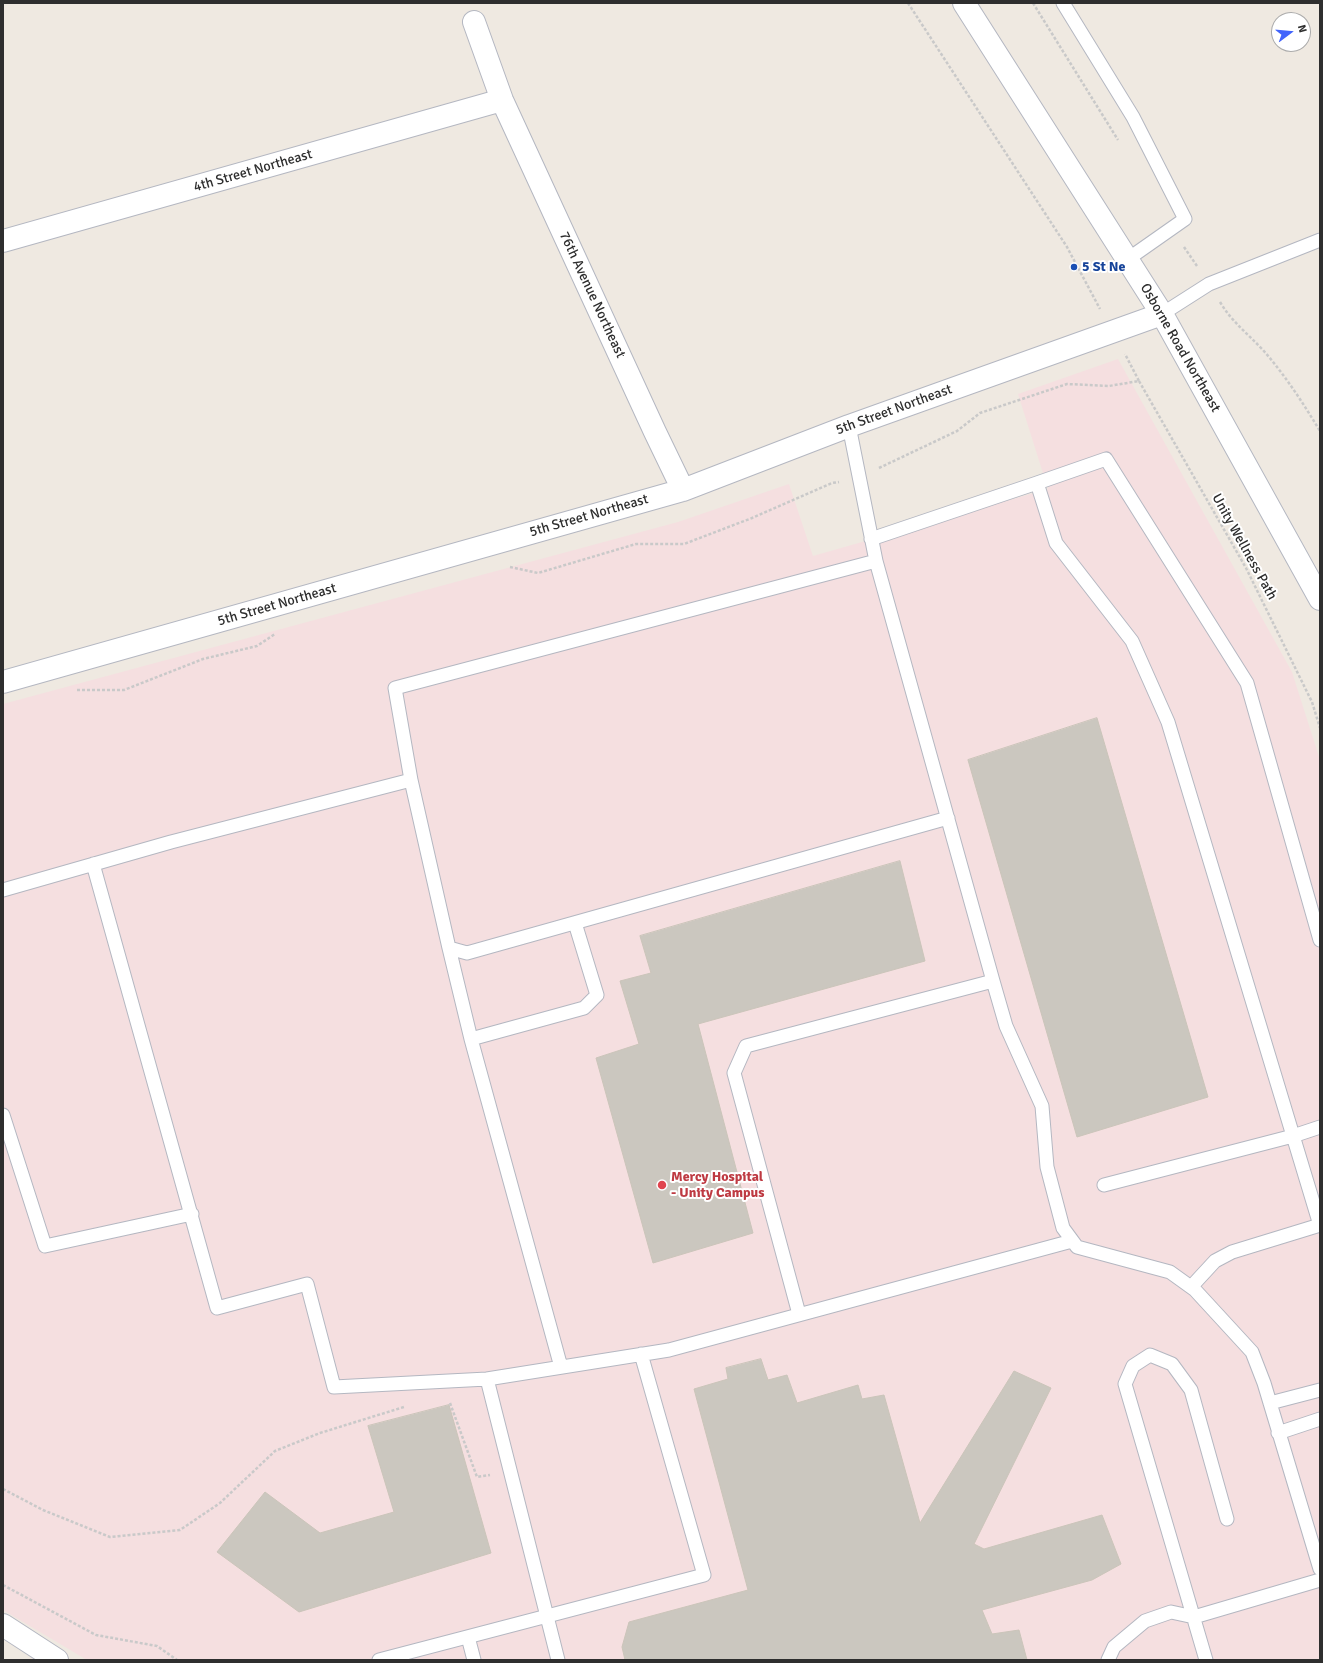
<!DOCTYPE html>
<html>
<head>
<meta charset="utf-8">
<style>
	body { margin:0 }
	#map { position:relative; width:1323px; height:1663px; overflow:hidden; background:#efe9e1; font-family:Signika,sans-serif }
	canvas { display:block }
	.frame { position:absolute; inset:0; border:4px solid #2e2e2e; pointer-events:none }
	.north { position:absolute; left:1271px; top:12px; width:40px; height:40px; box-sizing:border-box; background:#fff; border:1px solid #ababab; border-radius:50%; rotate:74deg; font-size:11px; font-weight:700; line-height:16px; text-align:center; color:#2e2e2e }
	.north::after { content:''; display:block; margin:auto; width:14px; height:18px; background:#4264fb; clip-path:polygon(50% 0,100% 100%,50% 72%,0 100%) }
</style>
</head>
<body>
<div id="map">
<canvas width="1323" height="1663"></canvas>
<div class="frame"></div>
<div class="north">N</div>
</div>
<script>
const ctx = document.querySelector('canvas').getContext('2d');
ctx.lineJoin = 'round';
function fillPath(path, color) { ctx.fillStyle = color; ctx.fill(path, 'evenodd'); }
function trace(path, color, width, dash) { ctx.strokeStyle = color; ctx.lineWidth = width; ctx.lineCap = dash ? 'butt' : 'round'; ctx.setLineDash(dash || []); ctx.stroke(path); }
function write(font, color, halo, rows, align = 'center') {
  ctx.font = font + ' Signika,sans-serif'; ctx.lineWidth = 4; ctx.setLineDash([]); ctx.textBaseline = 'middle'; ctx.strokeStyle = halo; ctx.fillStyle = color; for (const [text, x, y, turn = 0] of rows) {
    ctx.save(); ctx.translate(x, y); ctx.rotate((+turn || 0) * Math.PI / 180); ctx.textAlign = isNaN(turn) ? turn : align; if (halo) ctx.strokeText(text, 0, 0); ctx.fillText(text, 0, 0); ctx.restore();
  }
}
const medical = new Path2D(`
	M1118,359L1292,672L1320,760V1660H87L3,1610V704L678,522L789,484L813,556L1048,489L1018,394Z`);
const building = new Path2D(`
	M1097,718L1208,1097L1077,1137L968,760Z
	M900,861L925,961L698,1024L753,1233L653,1263L596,1058L639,1044L620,981L651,973L640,936Z
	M761,1359L768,1380L787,1375L797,1403L858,1385L862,1399L884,1395L920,1523L1014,1371L1051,1388L974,1544L984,1549L1102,1515L1121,1564L1092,1580L982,1610L992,1634L1019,1630L1027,1660H625L622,1647L629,1622L748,1590L694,1389L728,1379L726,1368Z
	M449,1405L491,1553L299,1612L217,1552L265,1492L320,1533L394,1512L368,1426Z`);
const path = new Path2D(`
	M908,3L1067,247L1100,309
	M1033,3L1118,140
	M1184,247L1197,266
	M1220,302C1232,322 1247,333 1263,350C1285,375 1303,403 1320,431
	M1139,381L1246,568L1312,702L1320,728
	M879,468L957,431L980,413L1067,384L1109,386L1139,381L1125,354
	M510,567L538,573L636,544H684L752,518L832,483L839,482
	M77,690H124L203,659L257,646L275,634
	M450,1403L477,1477L490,1475
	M3,1489L43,1510L110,1537L180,1530L220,1503L275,1451L320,1433L404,1407
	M3,1585L96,1635L157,1646L177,1660`);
const lane = new Path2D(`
	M1063,3L1133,117L1185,219L1128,259
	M1162,314L1209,284L1320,240
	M849,426L876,561L993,981L1006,1026L1042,1106L1047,1167L1063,1228L1077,1247L1170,1272L1195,1290L1252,1352L1264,1383L1320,1569
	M1037,483L1106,459L1247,683L1320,940
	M871,539L1037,483L1056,543L1132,641L1168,722L1320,1225
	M411,780L449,948L467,953L948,818
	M93,864L217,1308L307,1284L334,1387L487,1379
	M3,890L171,842L411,780L395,688L876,561
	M449,948L471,1039
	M3,1115L45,1246L192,1214
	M1104,1185L1293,1136L1320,1127
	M1191,1287L1215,1261L1232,1252L1320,1225
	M799,1314L734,1073L746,1046L993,981
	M561,1367L471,1039L584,1008L597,995L575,923
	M1270,1403L1320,1390
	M1278,1433L1320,1419
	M468,1637L474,1660
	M379,1660L704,1575L641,1354
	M558,1660L487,1379L669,1350L1072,1241
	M1108,1660L1114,1647L1145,1621L1171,1612L1194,1617L1320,1580
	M1206,1660L1125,1384L1133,1366L1150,1355L1172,1364L1191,1390L1227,1519`);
const street = new Path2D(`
	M474,22L502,100L655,432L683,490
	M3,241L502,100
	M3,682L683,490L849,426L1162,314
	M3,1625L57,1660`);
const secondary = new Path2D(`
	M964,3L1162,314L1320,599`);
const markers = [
	[1074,267,4,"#1a4fb4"],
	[662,1185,5,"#e0444e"]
];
const streetNames = [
	["4th Street Northeast",253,171,-16],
	["76th Avenue Northeast",592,295,65],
	["Osborne Road Northeast",1180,348,60],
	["5th Street Northeast",894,410,-20],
	["5th Street Northeast",589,516,-16],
	["Unity Wellness Path",1244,547,61],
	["5th Street Northeast",277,605,-16]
];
const transitNames = [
	["5 St Ne",1082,267]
];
const healthNames = [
	["Mercy Hospital",671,1177],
	["- Unity Campus",671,1193]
];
fillPath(medical, '#f5dfe0');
fillPath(building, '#cbc7bf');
trace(building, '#cbc5ba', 1);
trace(lane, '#b4b7c1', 15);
trace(street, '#b4b7c1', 24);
trace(secondary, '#b4b7c1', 24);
trace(path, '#c9c9c9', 2.5, [3, 2]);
trace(lane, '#fff', 13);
trace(street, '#fff', 22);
trace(secondary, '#fff', 22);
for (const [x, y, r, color] of markers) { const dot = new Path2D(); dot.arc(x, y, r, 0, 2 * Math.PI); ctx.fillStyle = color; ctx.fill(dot); trace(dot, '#fff', 1.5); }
write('14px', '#2e2e2e', '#fff', streetNames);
write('bold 14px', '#164399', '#fff', transitNames, 'left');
write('bold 14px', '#be3a42', '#fff', healthNames, 'left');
</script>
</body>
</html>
